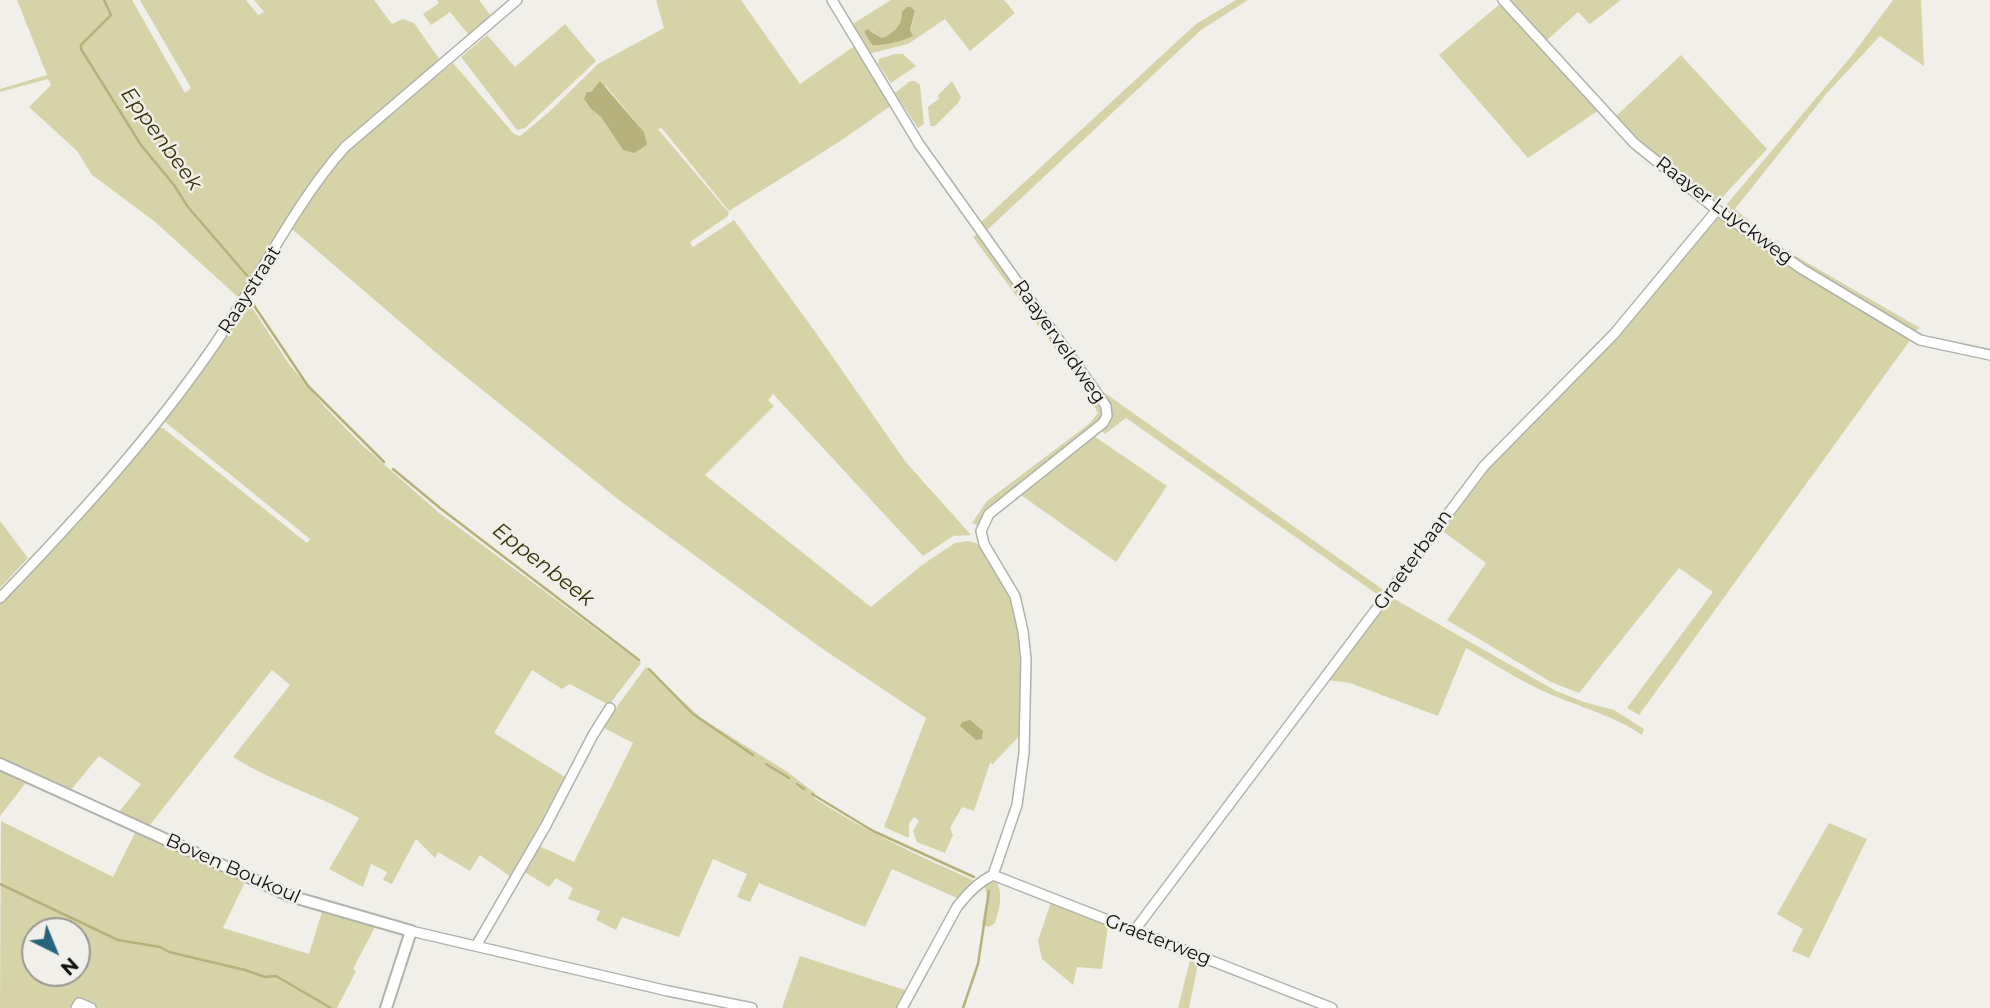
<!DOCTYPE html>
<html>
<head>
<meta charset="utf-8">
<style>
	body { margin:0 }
	#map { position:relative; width:1990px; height:1008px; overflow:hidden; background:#f0efea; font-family:Montserrat,sans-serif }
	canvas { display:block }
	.north { position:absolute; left:21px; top:917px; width:70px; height:70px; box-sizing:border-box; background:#f0efea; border:2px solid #979692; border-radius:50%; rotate:137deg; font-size:19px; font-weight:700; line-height:28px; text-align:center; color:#11110f }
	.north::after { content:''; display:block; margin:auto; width:24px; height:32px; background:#28637b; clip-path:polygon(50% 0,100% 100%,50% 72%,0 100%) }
</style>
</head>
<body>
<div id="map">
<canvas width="1990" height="1008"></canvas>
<div class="north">N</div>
</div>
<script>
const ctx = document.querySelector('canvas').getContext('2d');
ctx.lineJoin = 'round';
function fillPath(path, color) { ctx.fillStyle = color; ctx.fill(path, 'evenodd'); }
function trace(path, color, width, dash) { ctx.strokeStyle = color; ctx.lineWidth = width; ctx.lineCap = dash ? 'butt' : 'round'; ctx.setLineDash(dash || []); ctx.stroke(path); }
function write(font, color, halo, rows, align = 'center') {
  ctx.font = font + ' Montserrat,sans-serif'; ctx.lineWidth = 5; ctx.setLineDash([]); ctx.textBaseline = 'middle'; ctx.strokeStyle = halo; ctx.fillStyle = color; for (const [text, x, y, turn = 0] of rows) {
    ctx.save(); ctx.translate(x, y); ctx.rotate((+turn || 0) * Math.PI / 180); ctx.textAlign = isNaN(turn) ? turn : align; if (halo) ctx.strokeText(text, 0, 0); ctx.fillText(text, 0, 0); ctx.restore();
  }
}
const green = new Path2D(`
	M17,0H132L185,93L191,88L140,0H246L258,15L264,12L254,0H374L392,24L403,19L414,23L440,60L343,143L327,161L239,298L154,221L92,175L77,151L29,107L51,85L48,79L0,92V89L47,75Z
	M437,0H479L490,15L469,35L450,12L431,25L423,14L439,3Z
	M656,0H741L800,84L856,45L892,105L839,142L729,211L664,131L661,128L658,129L729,213L728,216L690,242L693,247L734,220L816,333L905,461L971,535L953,536L923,556L773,394L768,400L774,406L705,475L871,607L922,565L955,543L968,541L982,545L1013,595L1024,654L1022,733L993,764L990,763L974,811L962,807L950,828L953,835L945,853L917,842L913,831L919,821L914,817L909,823V838L884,827L926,718L817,645L619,500L434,351L292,229L317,189L342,155L453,63L514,134L520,136L548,113L598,64L664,28ZM606,86L644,132L623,150L601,117L591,109L587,92Z
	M891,0H1004L1015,13L970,51L945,19L908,44L868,54L851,25ZM907,7H911L915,11C910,34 911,36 889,42C882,44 878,46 872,45L864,32L872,31L882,38C897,33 901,21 907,7Z
	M1236,0H1248L1201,30L985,232L979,224L1196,24Z
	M1507,0H1621L1590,24L1578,12L1545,42Z
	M1893,0H1921L1924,66L1880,36L1827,93L1735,209L1780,247L1920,328L1914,332L1795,259L1728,212L1727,204L1853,54Z
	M1501,3L1599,110L1528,158L1439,55Z
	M565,24L596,61L525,128L517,130L461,57L487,35L515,67Z
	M895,54H903L916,66L891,83L878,64L879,59Z
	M1681,55L1767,149L1717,203L1660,160L1614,118Z
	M910,81H915L920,85L924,124L918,128L895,93Z
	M952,81L961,97L958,103L935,126H930L928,107L940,98L937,96Z
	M1714,219H1724L1817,283L1911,339L1639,715L1627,708L1713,592L1679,568L1579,693L1551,682L1447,620L1486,563L1440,529L1491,465Z
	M978,233L1103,407L1104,417L1094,429L991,506L982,517L979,526L972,523L987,501L1089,424L1098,413L1085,389L973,237Z
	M247,300L289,364L324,406L361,444L438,512L641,663L609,705L570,684L562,689L532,670L494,733L565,777L511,877L480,855L470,871L438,852L435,858L416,839L392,884L383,880L387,872L371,864L363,887L329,869L359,818C318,795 272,782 233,757L290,685L272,670L149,826L119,812L141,784L99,756L71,790L0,759V604L157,428H163L307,543L310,539L164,421Z
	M1102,391L1385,591L1381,597L1126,418L1105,434L1101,430C1116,412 1112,409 1102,391Z
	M1094,436L1167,486L1116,562L1018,493Z
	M0,521L28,558L0,588Z
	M1391,597L1556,691L1584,702L1614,710L1644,729L1642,735C1614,716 1583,708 1552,695C1522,682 1494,664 1466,648L1438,716L1350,683L1327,680L1386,601Z
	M646,667L701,718L786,771L815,793L814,798C865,831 919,856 975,881L957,898L892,869L865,927L759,883L750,902L737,897L747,874L713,859L679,937L622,917L616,930L596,920L600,911L568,899L573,888L556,878L549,887L523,871L537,845L574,862L633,743L602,727Z
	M0,768L28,780L0,816Z
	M1,821L113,877L136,831L246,880L223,928L309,954L322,912L375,927L353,969L356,971L337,1008H0ZM35,931H77V973H35Z
	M1829,823L1867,839L1809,958L1792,951L1803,929L1777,914Z
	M996,881C1004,894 999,910 995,923L989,927L982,925L987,896L984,886L988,883Z
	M1051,902L1108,926L1102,969L1077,967L1073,985L1042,959L1038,941Z
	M800,956L908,991L898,1008H782Z
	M1191,956L1199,959L1189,1008H1178Z`);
const water = new Path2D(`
	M907,7H911L915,11L910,30L913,36C903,41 883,46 872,45L864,32L867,29L882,38C893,34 903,24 902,12Z
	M600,81L644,132L647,145L634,153L623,150L601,117L591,109L584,99L587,92L592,91Z
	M970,720L983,731L982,739L976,740L960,726L962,722Z`);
const stream = new Path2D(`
	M104,0L111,15L81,45V49L141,145L174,185L188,207L250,279L242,292
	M251,301L308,386L384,462
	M393,469L440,508L639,660
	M649,669L693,714L753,755
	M766,764L789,778
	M797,784L804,789
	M812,794L873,831L974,877
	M0,884L118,940L160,947L169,952L245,970L265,977L276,976L331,1008
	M963,1008L978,964L989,891`);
const minor = new Path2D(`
	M832,0L919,144L1106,406L1107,416L1103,423L989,514L981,531L984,544L1015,596L1023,631L1026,659L1024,753L1017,805L993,875
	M1503,0L1634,143L1717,210L1802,269L1920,340L1990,355
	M0,598C76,519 151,437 213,347C257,283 294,204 345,147L517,0
	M411,931L668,991L752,1008
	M1134,931L1484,466L1614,334L1717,210
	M476,946L545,827L593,735L610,708
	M76,1008L79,1003L91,1008
	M902,1008L957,907C967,894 978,882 993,875L1332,1008`);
const tertiary = new Path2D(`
	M0,764L290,896L411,931L386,1008`);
const streetNames = [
	["Raayer Luyckweg",1724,211,37],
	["Raaystraat",250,290,-58],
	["Raayerveldweg",1059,342,55],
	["Graeterbaan",1413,560,-54],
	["Boven Boukoul",233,869,24],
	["Graeterweg",1158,940,21]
];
const waterNames = [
	["Eppenbeek",161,139,54],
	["Eppenbeek",543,565,38]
];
fillPath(green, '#d7d3a9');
fillPath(water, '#b6b17c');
trace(stream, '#b6b17c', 2.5);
trace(minor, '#b2b2ac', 12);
trace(tertiary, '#b2b2ac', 14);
trace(minor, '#fff', 9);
trace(tertiary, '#fff', 10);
write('19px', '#11110f', '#f0efea', streetNames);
write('italic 21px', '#383306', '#f0efea', waterNames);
</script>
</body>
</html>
